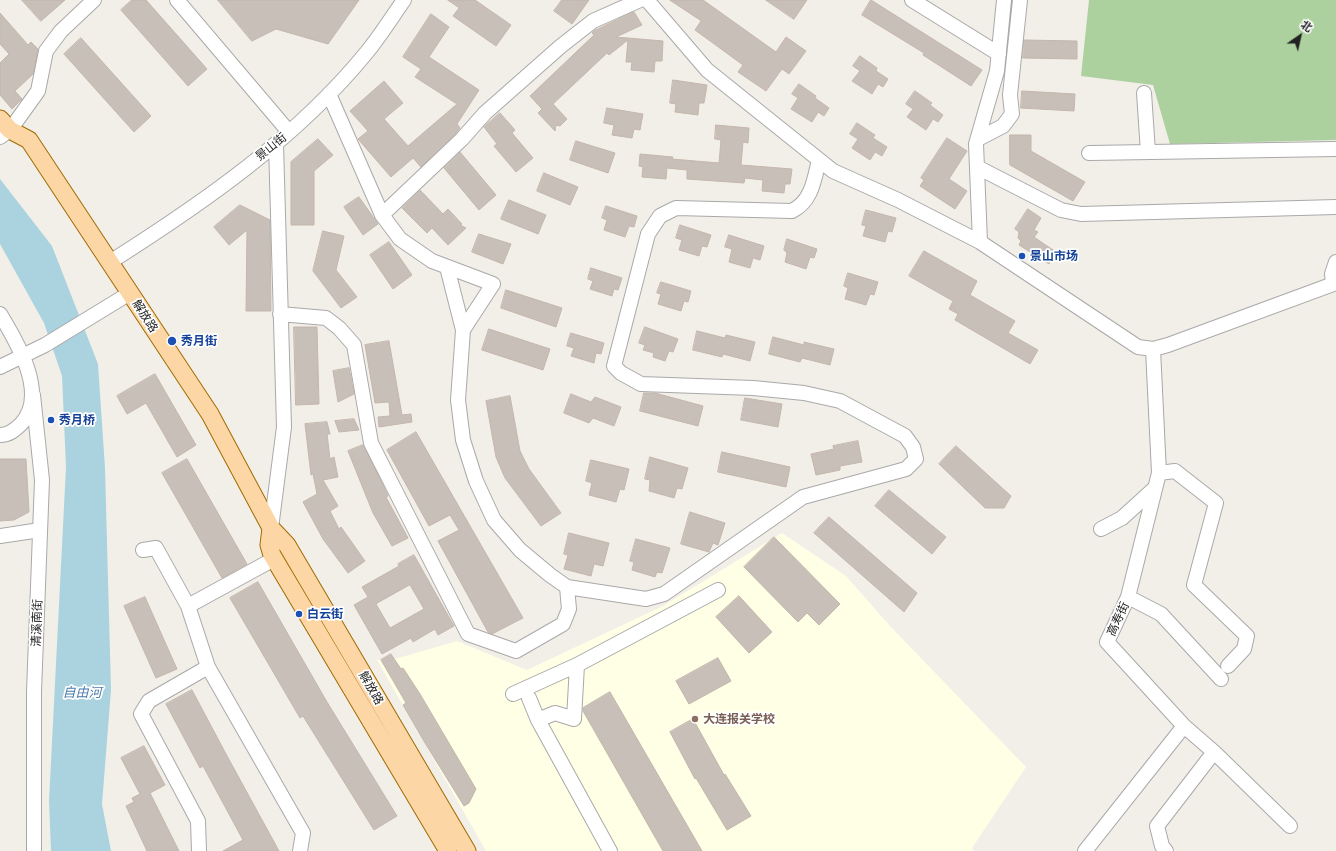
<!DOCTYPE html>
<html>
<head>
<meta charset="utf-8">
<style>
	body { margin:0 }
	#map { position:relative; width:1336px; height:851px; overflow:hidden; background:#f2efe9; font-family:Lato,"Noto Sans SC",sans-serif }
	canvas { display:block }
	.north { position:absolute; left:1280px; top:16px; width:40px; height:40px; -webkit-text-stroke:3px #fff; paint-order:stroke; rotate:34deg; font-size:11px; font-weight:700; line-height:16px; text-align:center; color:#222 }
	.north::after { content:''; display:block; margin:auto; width:14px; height:18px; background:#222; clip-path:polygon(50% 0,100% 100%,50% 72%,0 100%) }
</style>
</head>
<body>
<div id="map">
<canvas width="1336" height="851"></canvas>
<div class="north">北</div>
</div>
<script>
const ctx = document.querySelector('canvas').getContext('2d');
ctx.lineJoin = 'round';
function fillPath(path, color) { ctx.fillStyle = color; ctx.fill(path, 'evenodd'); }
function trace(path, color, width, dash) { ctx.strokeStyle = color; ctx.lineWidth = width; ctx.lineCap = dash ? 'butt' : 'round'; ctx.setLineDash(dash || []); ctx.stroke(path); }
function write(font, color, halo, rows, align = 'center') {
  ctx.font = font + ' Lato,"Noto Sans SC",sans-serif'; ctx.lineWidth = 3.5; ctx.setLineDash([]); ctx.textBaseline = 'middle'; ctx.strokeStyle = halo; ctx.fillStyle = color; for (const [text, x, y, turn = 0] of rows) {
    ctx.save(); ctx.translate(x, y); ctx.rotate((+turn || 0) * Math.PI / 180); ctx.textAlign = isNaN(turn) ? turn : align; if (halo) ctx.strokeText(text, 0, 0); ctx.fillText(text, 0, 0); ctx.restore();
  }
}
const education = new Path2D(`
	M782,533L846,576L890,626L1026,767L972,848L974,851H486L377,660L395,659L457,641L527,670L663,606Z`);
const forest = new Path2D(`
	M1089,0H1336V140L1170,144L1153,85L1081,76Z`);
const water = new Path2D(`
	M0,179L52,246L98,364L105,468L111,690L102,804L111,851H51L49,801L66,467L62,376L44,323L0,244Z`);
const building = new Path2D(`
	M22,0H65L41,21Z
	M132,0H146L207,69L188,86L121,10Z
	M218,0H359L328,44L276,29L252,41Z
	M448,0H475L511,25L496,46L453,16L459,8Z
	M562,0H589L572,24L554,11Z
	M670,0H703L776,52L786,37L806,51L789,74L782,69L766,91L738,72L743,65L695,30L701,21Z
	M766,0H807L794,19Z
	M871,0L982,70L971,86L923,55L924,53L862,15Z
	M634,12L642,25L616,37L663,41L662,61H655L654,72L631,70L632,62H626L628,40L609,55L607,53L553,104L567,119L560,126L556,125L555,131L538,113L542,109L530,96L594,35L592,33L594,31Z
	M0,13L28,45L31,42L38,49L33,74L15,91L22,99L12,109L0,95V63L9,54L0,44Z
	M431,14L449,27L429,57L479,90L457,124L460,128L456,133L421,167L413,158L391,177L358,139L368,131L350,111L384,81L403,103L384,119L408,146L457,104L415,77L421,69L403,57Z
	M81,38L151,116L134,132L64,54Z
	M1024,40L1077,41V59L1023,58Z
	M860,56L877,68L876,71L888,79L883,87L878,84L872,94L852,81L860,71L853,66Z
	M673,80L707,85L704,103H699L698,115L675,112L676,104L670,103Z
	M799,84L816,96L815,98L829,108L824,116L818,112L812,122L791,109L798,98L792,94Z
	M915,91L932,103L930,105L943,115L938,122L933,119L926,130L907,117L913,109L906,104Z
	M1022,91L1075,94L1074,111L1021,108Z
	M607,108L643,114L640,130L634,129L632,138L612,135L614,125L604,123Z
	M500,113L515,130L512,133L533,158L516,172L494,146L497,144L484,127Z
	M857,123L875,135L873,138L887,147L882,156L875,152L870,160L852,148L858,139L850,134Z
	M716,125L749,128L748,143L743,142L741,165L792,169L790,184H785L784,193L762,191L763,180L745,178L744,183L687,179V170L667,168L666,179L642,177L643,167L639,166L640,154L673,157L672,159L719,163L721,140L715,139Z
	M1010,135H1031V151L1085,182L1073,201L1010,165Z
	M947,138L967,151L949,179L967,191L955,209L920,186L924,180L921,178Z
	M318,139L333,155L314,171V225H291V162Z
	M576,141L615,153L608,173L570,160Z
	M460,152L496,195L479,210L444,168Z
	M544,173L578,187L570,205L537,191Z
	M420,190L443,214L448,209L462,224L460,225L466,228L448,245L432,228L427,233L402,208Z
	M359,197L378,224L363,235L344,207Z
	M509,200L546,215L538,234L501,219Z
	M240,205L270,220L271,311H246L247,230L229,245L214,227Z
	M606,206L637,216L634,227L629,226L625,237L604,230L607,220L602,218Z
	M1028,209L1041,218L1034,230L1038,232L1034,237L1056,252L1049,264L1019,245L1021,241L1018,238L1019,232L1015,229Z
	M866,210L896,218L892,232L888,231L885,242L863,236L866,226L862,225Z
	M680,225L711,235L707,247L702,246L699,256L679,250L682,240L676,238Z
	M323,231L344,236L336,270L357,297L341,308L313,271Z
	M479,234L511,244L503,264L472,252Z
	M729,235L764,246L760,260L753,258L750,268L729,262L732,249L725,247Z
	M787,239L817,249L814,258L810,257L806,269L785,262L787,253L784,250Z
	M389,242L412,275L393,289L370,255Z
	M924,251L977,281L970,295L1015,321L1008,333L1038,350L1030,364L955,320L958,314L949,309L953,301L909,276Z
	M591,268L622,278L618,290L614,289L612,296L590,289L593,281L588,279Z
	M848,273L878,282L874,295L870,294L866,305L845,299L848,288L844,286Z
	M661,282L691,291L688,302L684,301L681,311L658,304L661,294L657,293Z
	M506,290L562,308L556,327L501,308Z
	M294,327H317L319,404L296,405Z
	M645,327L678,339L673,352L669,351L665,361L653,357L654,353L643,350L645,345L639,343Z
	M489,329L550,349L543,370L482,350Z
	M697,331L725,338L726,335L755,342L750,361L723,354L722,357L693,350Z
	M571,333L604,343L601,354L596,353L594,363L571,356L574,348L567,346Z
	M773,337L804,345V342L834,349L830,365L802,358L800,362L769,354Z
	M389,341L402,415L411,414L412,422L379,427L378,417L390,416L389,402L375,403L365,345Z
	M349,368L354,394L338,402L333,371Z
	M155,374L196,445L177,457L146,403L127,414L117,396Z
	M644,393H655L703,406L698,426L640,411Z
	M571,394L591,402L595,397L621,407L614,426L593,418L589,423L564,413Z
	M510,396L520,451L529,469L561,513L541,526L505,478L496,457L486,401Z
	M745,398L782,404L778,427L741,420Z
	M354,419L359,430L339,432L335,421Z
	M327,422L330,434H327L330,459L334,457L338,477L323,480L338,506L330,511L339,529L341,527L365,561L348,573L323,539L303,502L317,494L313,474L311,475L305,424Z
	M416,432L523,618L492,634L488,632L438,541L459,530L450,515L429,526L387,450Z
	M858,441L862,462L840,466V470L816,475L811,454L834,449L833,446Z
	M363,445L383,485L388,496L386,497L408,538L392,546L373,513L348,451Z
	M956,446L1011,496L1004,508H985L939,464Z
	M722,452L790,467L786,487L718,472Z
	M650,457L688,468L682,489L677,488L674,498L649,491L650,480L645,479Z
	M0,459H26L29,512L14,520L0,521Z
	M187,459L247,564L222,578L162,473Z
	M591,460L629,469L624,490L620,489L616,502L589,495L592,483L586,481Z
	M889,490L946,537L932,554L875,506Z
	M690,512L725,523L718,545L713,543L709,552L681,544Z
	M829,517L917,593L904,612L814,533Z
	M569,533L609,543L603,566L594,564L591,576L564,569L568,555L564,554Z
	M774,537L840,604L819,625L807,613L798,622L744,567Z
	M636,539L670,548L662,573L657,572L655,577L632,570L634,562L630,561Z
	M414,555L454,626L438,635L435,629L413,642L411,638L382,654L354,605L368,597L362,587L399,566L398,564ZM410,585L424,609L390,628L376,604Z
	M258,582L327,702L397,816L374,830L303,716L300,718L230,598Z
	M739,596L772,632L749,653L716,617Z
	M145,597L177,669L156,678L124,606Z
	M391,654L401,669L403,668L420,694L476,789L469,803L464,806L425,743L403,705L406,703L381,660Z
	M718,658L731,681L689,704L676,681Z
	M192,690L226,754L279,851H223L243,840L203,766L200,768L166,704Z
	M610,692L702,851H663L583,711V708Z
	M693,719L724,775L725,774L751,816L727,830L696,778L695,779L670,732Z
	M144,746L165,785L150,793L179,851H147L126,806L134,802L132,798L140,794L121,758Z`);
const minor = new Path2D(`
	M177,0L289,132
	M647,0L707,70L833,171L898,200L980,242L1138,347L1153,349L1168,345L1336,283
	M912,0L999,54
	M1144,93L1148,152
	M329,94L382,215L400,239L432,261L493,284L463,330L447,267
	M0,137L10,130L38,91L46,51L61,31L94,0
	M978,139L1003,126L1012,114L1010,95L1020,0
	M1089,153L1336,149
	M977,167L1061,210L1081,214L1336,207
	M382,215L462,139L485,113L561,46L593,21L640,0
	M980,242L976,144L997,71L1004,0
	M110,262C203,203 297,138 367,52C380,36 392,17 404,0
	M1333,283L1332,274L1336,262
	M0,314C17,342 49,395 21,424C15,430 9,435 0,435
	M280,314L326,318L339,328L354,345L371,443L468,634L516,651L563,624L569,609L567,587
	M463,330L458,400L463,440L476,481L494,520L520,550L550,575L567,587L646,599L664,594L803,497L906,469L916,459L913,447L905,436L840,401L804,393L753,388L641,384L621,373L614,366L648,234L660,216L676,208L792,211C812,201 814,180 819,160
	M1153,349L1159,473L1128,597L1107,642L1184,726L1214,752L1157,826L1162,846L1166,851
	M0,367L45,345L130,293
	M33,395L42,480L34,692V851
	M1159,473L1175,471L1216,503L1194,585L1247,636L1244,649L1228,666
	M271,528L284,427L276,144
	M1101,529L1122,518L1155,488
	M0,536L40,530
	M143,550L156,548L188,606L208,667L303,833L300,851
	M1128,597L1161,614L1221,679
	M188,606L274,559
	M513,694L577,665L718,590
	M529,698L538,720L610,851
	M538,720L555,713L574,719L577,665
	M1214,752L1290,826
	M199,851L198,821L141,714L149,701L208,667
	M1085,851L1184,726`);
const major = new Path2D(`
	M0,119L10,130L29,140L210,414L271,528L287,545L467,851
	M271,528L269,545L272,555L448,851`);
const markers = [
	[1022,256,4,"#1a4fb4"],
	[172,341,5,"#1a4fb4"],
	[51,420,4,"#1a4fb4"],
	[299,614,4,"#1a4fb4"],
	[695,719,4,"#8d6e63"]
];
const streetNames = [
	["景山街",271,147,-39],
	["解放路",145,316,57],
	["高寿街",1118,619,-65],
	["清溪南街",37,623,-88],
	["解放路",371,688,60]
];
const transitNames = [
	["景山市场",1030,256],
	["秀月街",181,341],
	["秀月桥",59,420],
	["白云街",307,614]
];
const educationNames = [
	["大连报关学校",703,719]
];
const waterNames = [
	["自由河",82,693]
];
fillPath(education, '#ffffe5');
fillPath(forest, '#add19e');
fillPath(water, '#aad3df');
fillPath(building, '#c7bfb8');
trace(building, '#c4b6ab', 1);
trace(minor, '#a9a9a9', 16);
trace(major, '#a06b00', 19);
trace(minor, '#fff', 14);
trace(major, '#fcd6a4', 17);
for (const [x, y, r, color] of markers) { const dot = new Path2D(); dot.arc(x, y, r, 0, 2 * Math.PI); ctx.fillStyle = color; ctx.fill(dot); trace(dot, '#fff', 1.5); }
write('12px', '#222', '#fff', streetNames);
write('bold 12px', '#164399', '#fff', transitNames, 'left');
write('bold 12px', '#785e54', '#fff', educationNames, 'left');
write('italic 13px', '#4a7aab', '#fff', waterNames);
</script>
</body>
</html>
